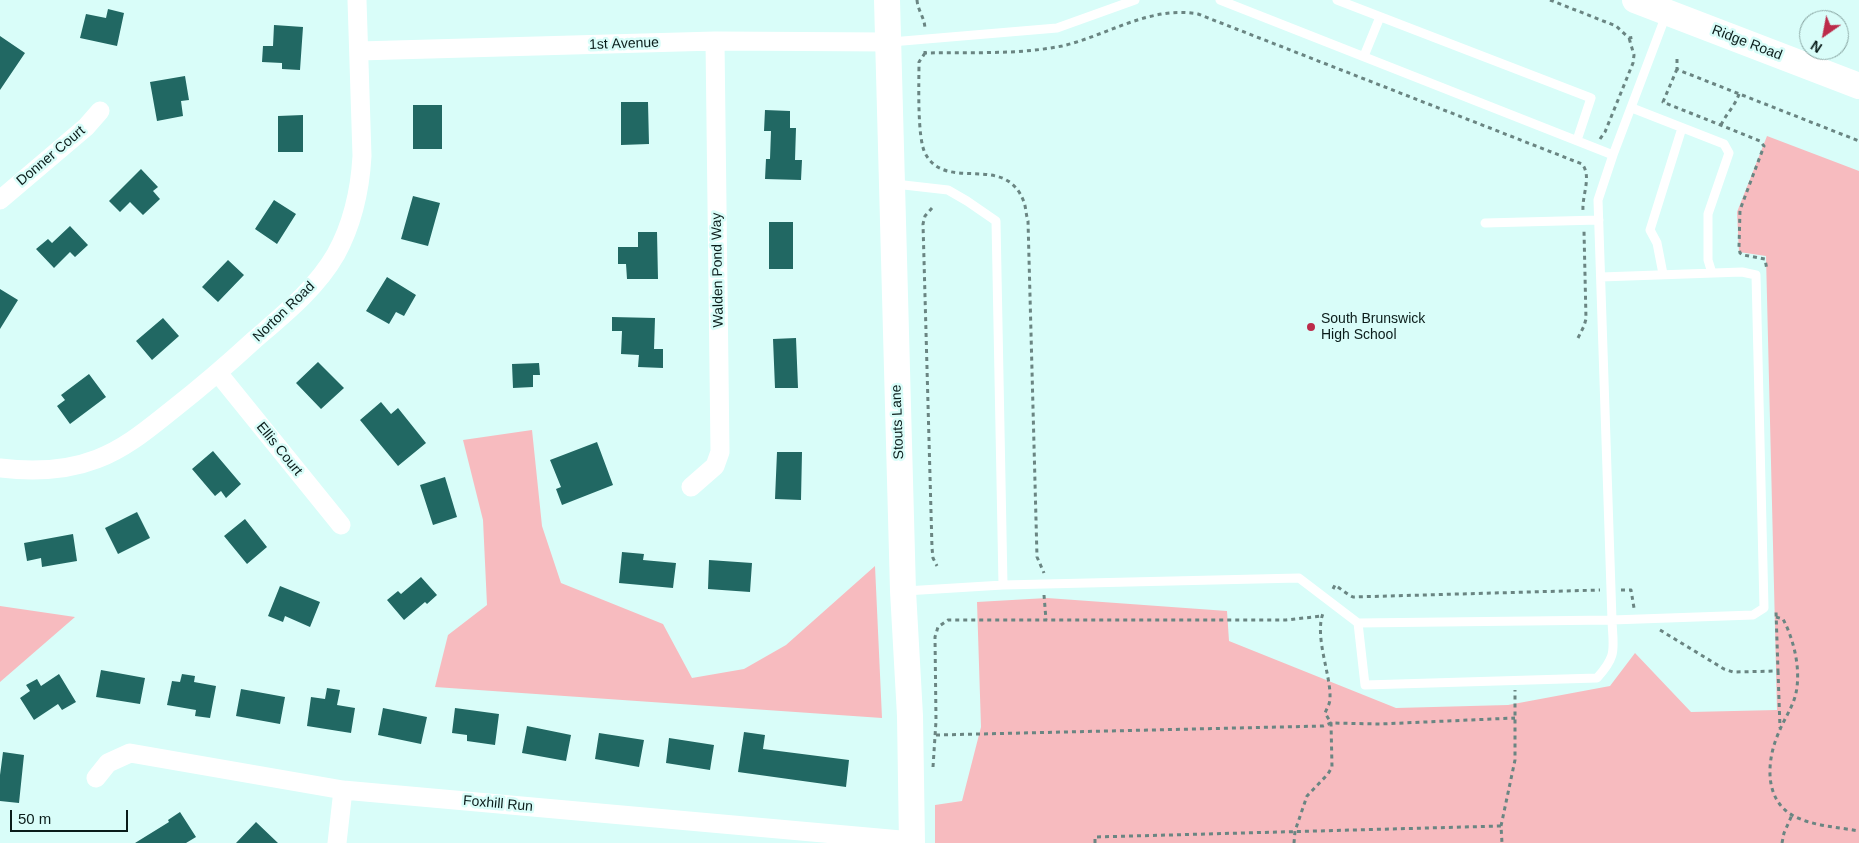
<!DOCTYPE html>
<html>
<head>
<meta charset="utf-8">
<style>
	body { margin:0 }
	#map { position:relative; width:1859px; height:843px; overflow:hidden; background:#d9fdf9; font-family:Helvetica,sans-serif }
	canvas { display:block }
	.north { position:absolute; left:1799px; top:10px; width:50px; height:50px; box-sizing:border-box; background:#d9fdf9; border:1px solid #86a3a0; border-radius:50%; rotate:213deg; font-size:14px; font-weight:700; line-height:20px; text-align:center; color:#0a1c1a }
	.north::after { content:''; display:block; margin:auto; width:18px; height:22px; background:#bc2b4a; clip-path:polygon(50% 0,100% 100%,50% 72%,0 100%) }
	.scale { position:absolute; left:10px; top:810px; width:118px; height:22px; box-sizing:border-box; border:2px solid #0a1c1a; border-top:0; padding-left:6px; font-size:15px; line-height:18px; white-space:nowrap; color:#0a1c1a; -webkit-text-stroke:4px #d9fdf9; paint-order:stroke }
</style>
</head>
<body>
<div id="map">
<canvas width="1859" height="843"></canvas>
<div class="north">N</div>
<div class="scale">50 m</div>
</div>
<script>
const ctx = document.querySelector('canvas').getContext('2d');
ctx.lineJoin = 'round';
function fillPath(path, color) { ctx.fillStyle = color; ctx.fill(path, 'evenodd'); }
function trace(path, color, width, dash) { ctx.strokeStyle = color; ctx.lineWidth = width; ctx.lineCap = dash ? 'butt' : 'round'; ctx.setLineDash(dash || []); ctx.stroke(path); }
function write(font, color, halo, rows, align = 'center') {
  ctx.font = font + ' Helvetica,sans-serif'; ctx.lineWidth = 5; ctx.setLineDash([]); ctx.textBaseline = 'middle'; ctx.strokeStyle = halo; ctx.fillStyle = color; for (const [text, x, y, turn = 0] of rows) {
    ctx.save(); ctx.translate(x, y); ctx.rotate((+turn || 0) * Math.PI / 180); ctx.textAlign = isNaN(turn) ? turn : align; if (halo) ctx.strokeText(text, 0, 0); ctx.fillText(text, 0, 0); ctx.restore();
  }
}
const green = new Path2D(`
	M1767,136L1859,171V843H935V805L962,801L981,727L977,602L1047,598L1227,611L1229,641L1396,708L1508,705L1610,686L1635,653L1691,712L1777,710L1766,256L1739,252L1737,212Z
	M532,430L542,526L561,583L663,624L692,678L744,669L786,645L875,566L882,718L435,687L448,635L487,605L483,520L463,440Z
	M0,606L75,617L0,682Z`);
const building = new Path2D(`
	M108,9L124,13L117,46L80,38L86,14L106,18Z
	M274,25L303,27L300,70L282,69V63L262,62L263,46H273Z
	M0,36L25,53L0,90Z
	M185,76L189,100L181,101L183,116L157,121L150,82Z
	M621,102H648L649,144L621,145Z
	M413,105H442V149H413Z
	M765,110L790,111V128H796L795,160H802L801,180L765,179L766,159H770L771,131H764Z
	M303,115V152H278V116Z
	M141,169L158,187L153,191L160,199L143,215L130,202L120,212L109,201Z
	M413,196L440,203L428,246L401,239Z
	M274,200L296,214L277,244L255,229Z
	M769,222H793V269H769Z
	M70,226L88,245L75,257L70,252L54,268L36,249L48,239L52,243Z
	M638,232H657L658,279H627L626,264H618V247H638Z
	M228,260L244,275L218,302L202,287Z
	M387,277L416,295L404,316L396,312L389,324L366,311Z
	M0,289L18,300L0,329Z
	M612,317L655,318L654,349H663V368L638,367L639,355L621,354L622,331H612Z
	M163,318L179,336L152,360L136,341Z
	M796,338L798,388H775L773,339Z
	M318,362L344,388L321,409L296,383Z
	M539,363L540,375H533V387L513,388L512,364Z
	M89,374L106,397L70,424L57,406L65,400L61,395Z
	M381,402L391,414L398,408L426,443L398,466L360,420Z
	M597,442L613,485L562,505L556,489L561,487L550,460Z
	M213,451L241,484L226,498L221,491L215,496L192,469Z
	M777,452H802L801,500L775,499Z
	M445,477L457,517L433,525L420,485Z
	M137,512L150,538L118,554L105,528Z
	M245,519L267,547L247,564L224,536Z
	M73,534L77,561L42,567L41,558L27,561L24,543Z
	M622,552L644,554L643,560L676,563L673,588L619,583Z
	M709,560L752,563L750,592L708,589Z
	M421,577L437,595L427,604L425,602L404,620L387,600L398,591L401,594Z
	M280,586L320,602L310,627L285,616L283,622L268,616Z
	M101,670L145,678L140,704L96,697Z
	M59,674L76,702L62,710L58,704L34,720L20,698L30,691L26,685L37,679L41,686Z
	M182,674L195,676L194,682L216,686L210,718L195,716L196,710L167,705L172,681L180,682Z
	M327,688L340,690L337,705L355,708L351,733L307,726L311,697L325,699Z
	M241,689L285,697L280,724L236,716Z
	M383,708L427,717L421,744L378,735Z
	M455,708L499,714L495,745L467,741V735L452,733Z
	M527,726L571,735L566,761L522,753Z
	M744,732L765,735L763,749L849,760L846,787L738,772Z
	M599,733L644,740L639,767L595,759Z
	M669,738L714,745L710,770L666,763Z
	M3,752L24,755L19,803L0,801V775Z
	M180,812L196,837L186,843H135L169,822L168,820Z
	M256,822L278,843H236Z`);
const path = new Path2D(`
	M917,0C918,12 925,17 925,30
	M1550,0L1616,26L1629,38L1635,37
	M925,51V53C970,52 1017,55 1062,46C1106,36 1151,5 1198,14L1582,164C1592,176 1582,195 1583,210
	M925,53L919,62C919,82 917,137 925,153C946,194 1005,151 1024,202C1026,208 1026,215 1028,221L1037,557L1044,573
	M1677,59V69L1681,71L1859,141
	M1677,69L1663,102L1760,141L1764,146L1740,210L1739,247L1740,253L1743,255L1765,259L1767,270
	M1721,125C1726,114 1735,106 1739,94
	M1600,139L1605,132L1633,63L1634,55L1629,38
	M932,208L925,216L923,224L932,548L933,558L937,566
	M1578,338L1584,326L1586,319L1584,231
	M1333,589L1335,585L1349,595L1353,597L1600,590
	M1621,590H1631L1634,608
	M1044,595L1046,620
	M1776,617L1783,619C1794,640 1801,669 1796,693C1793,707 1784,719 1779,732C1767,758 1763,798 1792,815C1811,826 1838,827 1859,831
	M1660,630L1724,669L1733,672L1778,671L1776,611
	M1778,671L1780,728
	M936,735L1323,726L1331,723L1325,713C1327,708 1330,704 1330,698C1331,674 1313,634 1324,611
	M933,767L936,721L935,637L938,627L948,620H1286L1322,616
	M1501,826L1515,760V690
	M1095,843V837L1501,826L1502,843
	M1294,843L1295,831L1307,796L1328,774L1332,767L1331,723L1380,724L1515,718
	M1782,843L1784,833L1792,815`);
const lane = new Path2D(`
	M1220,0L1613,155L1666,15
	M1337,0L1591,98L1577,140
	M891,42L1057,28L1135,0
	M1364,56L1380,17
	M1632,108L1724,144L1729,153L1708,214V260L1712,273
	M895,184L948,190L967,201L996,221L1003,585
	M1485,223L1599,220
	M1663,274L1657,243L1650,230L1682,128
	M905,591L1003,585L1299,578L1358,623L1612,620L1598,200L1613,155
	M1358,623L1365,685L1597,678C1618,655 1613,649 1612,620L1753,615L1764,608L1756,275L1742,272L1601,277`);
const street = new Path2D(`
	M359,51L715,41L888,42
	M0,200L86,127L100,111
	M218,373L341,525
	M0,468C33,472 66,471 97,459C126,448 148,429 172,410C200,388 227,365 253,341C283,315 316,289 336,254C353,223 360,191 362,156L357,0
	M691,487L715,466L720,452L715,41
	M96,778L108,763L130,753L343,790L912,841
	M337,843L343,790`);
const secondary = new Path2D(`
	M887,0L903,591L910,716L912,843
	M1635,0L1859,86`);
const markers = [
	[1311,327,5,"#bc2b4a"]
];
const streetNames = [
	["Ridge Road",1747,43,21],
	["1st Avenue",624,44,-2],
	["Donner Court",51,156,-40],
	["Walden Pond Way",718,270,-91],
	["Norton Road",284,312,-44],
	["Stouts Lane",898,422,-92],
	["Ellis Court",279,449,51],
	["Foxhill Run",498,804,5]
];
const poiNames = [
	["South Brunswick",1321,319],
	["High School",1321,335]
];
fillPath(green, '#f7bbbf');
fillPath(building, '#216863');
trace(path, '#6a8582', 3, [4, 4]);
trace(lane, '#fff', 9);
trace(street, '#fff', 19);
trace(secondary, '#fff', 26);
for (const [x, y, r, color] of markers) { const dot = new Path2D(); dot.arc(x, y, r, 0, 2 * Math.PI); ctx.fillStyle = color; ctx.fill(dot); trace(dot, '#d9fdf9', 2); }
write('14px', '#0a1c1a', '#d9fdf9', streetNames);
write('14px', '#0a1c1a', '#d9fdf9', poiNames, 'left');
</script>
</body>
</html>
